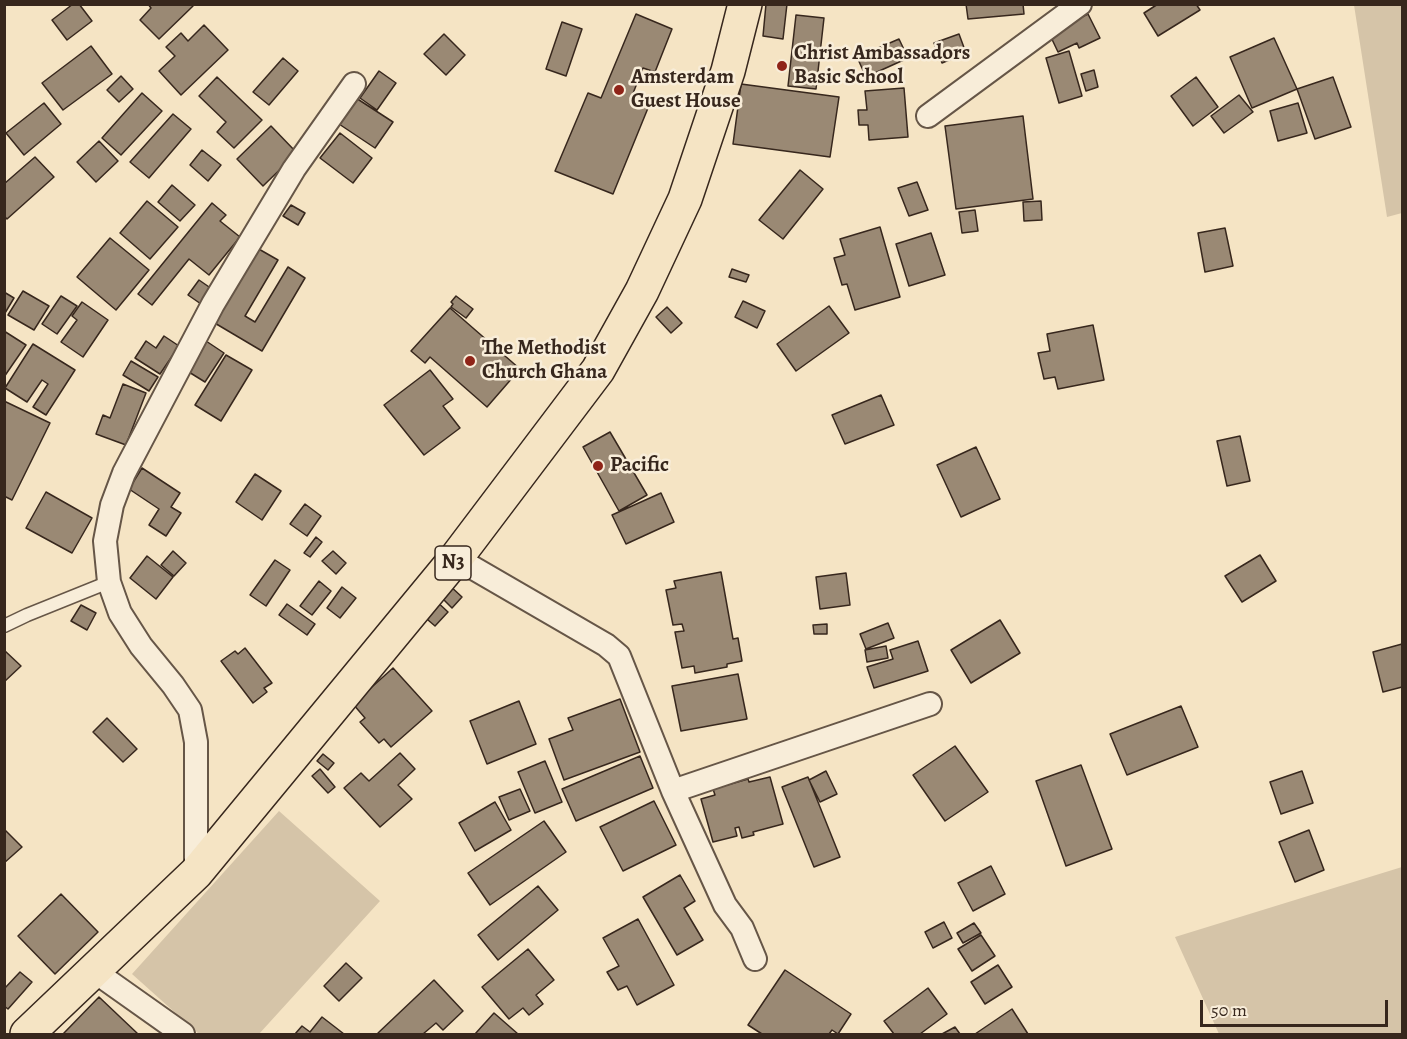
<!DOCTYPE html>
<html>
<head>
<meta charset="utf-8">
<style>
	body { margin:0 }
	#map { position:relative; width:1407px; height:1039px; overflow:hidden; background:#f5e4c4; font-family:Alegreya,serif }
	canvas { display:block }
	.frame { position:absolute; inset:0; border:6px solid #37271d; pointer-events:none }
	.scale { position:absolute; left:1200px; top:1000px; width:188px; height:27px; box-sizing:border-box; border:3px solid #37271d; border-top:0; padding-left:8px; font-size:18px; line-height:21px; white-space:nowrap; color:#37271d; -webkit-text-stroke:4px #f8edd9; paint-order:stroke }
</style>
</head>
<body>
<div id="map">
<canvas width="1407" height="1039"></canvas>
<div class="frame"></div>
<div class="scale">50 m</div>
</div>
<script>
const ctx = document.querySelector('canvas').getContext('2d');
ctx.lineJoin = 'round';
function fillPath(path, color) { ctx.fillStyle = color; ctx.fill(path, 'evenodd'); }
function trace(path, color, width, dash) { ctx.strokeStyle = color; ctx.lineWidth = width; ctx.lineCap = dash ? 'butt' : 'round'; ctx.setLineDash(dash || []); ctx.stroke(path); }
function write(font, color, halo, rows, align = 'center') {
  ctx.font = font + ' Alegreya,serif'; ctx.lineWidth = 5; ctx.setLineDash([]); ctx.textBaseline = 'middle'; ctx.strokeStyle = halo; ctx.fillStyle = color; for (const [text, x, y, turn = 0] of rows) {
    ctx.save(); ctx.translate(x, y); ctx.rotate((+turn || 0) * Math.PI / 180); ctx.textAlign = isNaN(turn) ? turn : align; if (halo) ctx.strokeText(text, 0, 0); ctx.fillText(text, 0, 0); ctx.restore();
  }
}
const green = new Path2D(`
	M1354,5H1402V213L1387,217Z
	M279,811L380,901L259,1034H199L132,974Z
	M1402,867V1034H1219L1175,937Z`);
const building = new Path2D(`
	M73,4H79L92,21L67,40L52,20Z
	M148,4H191L193,6L159,39L140,20L151,8Z
	M766,4H787L783,39L763,36Z
	M966,4H1023L1024,14L968,19Z
	M1158,4H1196L1200,10L1158,36L1144,13Z
	M636,14L672,29L655,72L643,68L630,101L648,108L613,194L555,171L588,93L601,98Z
	M1088,14L1100,38L1079,48L1077,43L1058,52L1049,33Z
	M796,15L824,18L816,89L788,86Z
	M562,22L582,29L566,76L546,69Z
	M204,25L228,50L181,95L159,71L175,56L166,47L181,33L188,41Z
	M444,34L465,55L446,75L424,54Z
	M959,34L966,53L942,63L934,43Z
	M1274,38L1297,89L1252,108L1230,57Z
	M899,39L908,58L866,77L857,57Z
	M91,46L112,74L63,110L42,83Z
	M1069,51L1082,96L1059,103L1046,58Z
	M283,58L298,71L269,105L253,92Z
	M1094,70L1098,87L1086,91L1081,74Z
	M379,71L396,83L377,110L360,98Z
	M121,76L133,89L119,102L107,90Z
	M217,77L262,120L234,148L217,132L226,122L199,96Z
	M1196,77L1218,107L1193,126L1171,96Z
	M1333,77L1351,127L1315,139L1297,89Z
	M741,84L839,97L830,157L733,144Z
	M904,88L908,137L869,140L868,125H859L858,110H867L865,91Z
	M142,93L162,111L121,155L102,138Z
	M1239,95L1253,112L1224,133L1211,116Z
	M356,98L393,122L375,148L339,124Z
	M44,103L61,124L24,155L6,133Z
	M1298,103L1307,133L1278,141L1270,111Z
	M173,114L191,129L149,178L130,162Z
	M1023,116L1033,199L956,209L945,126Z
	M271,126L297,153L263,186L237,159Z
	M340,133L372,158L353,183L320,158Z
	M99,141L118,161L96,182L77,162Z
	M202,150L221,165L208,181L190,165Z
	M35,157L54,177L7,219L4,216V184Z
	M800,170L823,189L783,239L759,220Z
	M917,182L928,210L909,216L898,188Z
	M172,185L195,205L180,221L158,202Z
	M147,201L178,227L150,259L120,233Z
	M1041,201L1042,220L1024,221L1023,202Z
	M212,203L226,215L220,221L240,237L209,275L189,259L152,305L138,294Z
	M291,205L305,213L298,225L283,216Z
	M975,210L978,231L962,233L959,212Z
	M880,227L900,297L855,310L847,284L842,285L834,258L845,255L840,239Z
	M1225,228L1233,266L1205,272L1198,233Z
	M931,233L945,275L909,286L896,244Z
	M110,238L149,270L116,310L77,277Z
	M257,248L278,260L245,316L255,322L288,267L305,278L262,351L213,322Z
	M732,269L749,275L746,282L729,277Z
	M199,280L212,289L201,304L188,295Z
	M23,291L49,306L34,330L8,315Z
	M4,292L14,298L5,313H4Z
	M61,296L77,306L57,334L42,324Z
	M456,296L473,309L466,318L451,307L453,304L451,302Z
	M743,301L765,311L757,328L735,317Z
	M82,302L108,320L83,357L61,342L77,320L72,316Z
	M829,306L849,333L796,371L777,344Z
	M667,307L682,323L671,333L656,317Z
	M450,308L520,369L487,407L430,357L425,363L411,351Z
	M1093,325L1104,380L1058,389L1055,377L1044,379L1038,353L1050,351L1047,334Z
	M4,331L26,345L4,377Z
	M164,336L179,346L160,374L135,358L146,341L156,348Z
	M203,339L224,353L205,382L184,369Z
	M33,344L75,370L46,415L33,407L48,384L42,380L27,402L5,388Z
	M226,355L252,370L221,421L195,405Z
	M131,361L158,377L149,391L123,375Z
	M430,370L453,399L443,406L460,428L424,455L384,405Z
	M123,384L146,393L126,445L96,434L103,415L110,418Z
	M881,395L894,425L845,444L832,415Z
	M4,401L50,423L12,500L4,496Z
	M610,432L647,495L619,511L583,447Z
	M1240,436L1250,481L1227,486L1217,441Z
	M976,447L1000,499L961,517L937,465Z
	M142,468L180,493L171,507L181,513L166,536L149,525L159,509L129,489Z
	M255,474L281,491L262,520L236,502Z
	M46,492L92,518L72,553L26,528Z
	M661,493L674,522L626,544L612,515Z
	M305,504L321,516L307,536L290,524Z
	M316,537L322,542L310,557L304,553Z
	M173,551L186,563L174,576L161,565Z
	M333,551L346,563L336,574L322,561Z
	M1260,555L1276,581L1242,602L1225,576Z
	M147,556L173,577L156,599L130,578Z
	M275,560L290,570L266,606L250,595Z
	M721,572L733,639L738,638L742,661L727,664V667L695,673L694,666L682,668L675,632L684,631L682,624L673,625L666,590L676,588L674,581Z
	M846,573L850,605L820,609L816,577Z
	M319,581L331,591L312,615L300,606Z
	M448,584L462,597L452,608L438,594Z
	M342,587L356,598L340,618L327,608Z
	M434,599L448,612L435,626L421,614Z
	M287,604L315,624L307,635L279,615Z
	M81,605L96,613L87,630L71,621Z
	M1000,620L1020,653L971,683L951,650Z
	M888,623L894,638L866,649L860,634Z
	M827,624V634H814L813,625Z
	M918,641L928,671L874,688L867,667L893,659L890,650Z
	M1402,644V687L1383,692L1373,652Z
	M886,646L888,658L867,662L865,650Z
	M245,648L272,683L264,688L267,692L253,703L221,661L235,651L238,654Z
	M4,650L21,666L4,682Z
	M393,668L432,711L391,747L384,739L379,743L360,722L365,718L353,704Z
	M738,674L747,719L681,731L672,686Z
	M620,699L640,752L564,780L549,739L573,730L568,718Z
	M519,701L536,744L487,764L470,721Z
	M1181,706L1198,747L1127,775L1110,734Z
	M107,718L137,749L123,762L93,732Z
	M955,746L988,792L945,821L913,775Z
	M400,753L415,769L398,785L412,799L380,827L344,788L361,773L369,781Z
	M323,754L334,763L328,770L317,761Z
	M640,756L653,788L576,821L562,789Z
	M545,761L562,802L535,813L518,772Z
	M1081,765L1112,849L1066,866L1036,781Z
	M320,769L335,787L328,793L312,776Z
	M826,771L837,794L820,802L809,780Z
	M1302,771L1313,803L1281,814L1270,782Z
	M770,777L783,824L753,832L754,835L742,838L739,827L735,828L737,836L713,842L701,799L715,795L713,789L748,779L749,782Z
	M808,777L840,857L814,867L782,787Z
	M520,789L530,811L509,820L499,797Z
	M654,801L676,845L623,871L600,827Z
	M495,802L511,830L475,851L459,823Z
	M544,821L566,852L490,905L468,873Z
	M4,829L22,847L4,863Z
	M1309,830L1324,870L1295,882L1279,842Z
	M991,866L1005,894L973,911L958,883Z
	M680,875L695,901L684,908L703,940L677,955L643,897Z
	M538,886L558,910L498,960L478,935Z
	M61,894L98,932L55,974L18,936Z
	M638,919L674,985L637,1005L627,986L618,990L607,972L619,966L603,938Z
	M944,922L952,938L933,948L925,932Z
	M974,923L981,933L963,943L957,933Z
	M981,935L995,956L972,971L958,949Z
	M528,949L554,980L536,995L543,1004L529,1015L523,1008L509,1019L482,987Z
	M346,963L362,978L339,1001L324,986Z
	M998,965L1012,987L985,1004L971,982Z
	M785,970L851,1014L838,1034L832,1030L829,1034H762L748,1025Z
	M20,972L32,982L8,1009L4,1006V989Z
	M434,980L463,1011L443,1030L436,1023L423,1034H379L378,1033Z
	M928,988L947,1014L920,1034H894L884,1021Z
	M99,997L138,1034H63Z
	M1012,1009L1028,1034H975Z
	M494,1013L518,1034H475Z
	M322,1017L344,1034H295L302,1026L310,1032Z
	M955,1027L960,1034H942Z`);
const service = new Path2D(`
	M4,626L27,615L109,582`);
const minor = new Path2D(`
	M928,116L1080,4
	M456,558L606,645L619,656L673,791L725,905L742,928L755,959
	M673,791L930,704
	M196,873V742L190,710L173,685L141,646L120,613L109,582L105,541L112,505L124,473L213,304L294,169L354,84
	M94,971L183,1034`);
const primary = new Path2D(`
	M27,1034L196,873L456,558L598,370L642,291L685,199L728,71L745,4`);
const markers = [
	[782,66,6,"#8f2418"],
	[619,90,6,"#8f2418"],
	[470,361,6,"#8f2418"],
	[598,466,6,"#8f2418"]
];
const shields = [
	[453,563,36]
];
const shieldNames = [
	["N3",453,563]
];
const poiNames = [
	["Christ Ambassadors",794,54],
	["Basic School",794,78],
	["Amsterdam",631,78],
	["Guest House",631,102],
	["The Methodist",482,349],
	["Church Ghana",482,373],
	["Pacific",610,466]
];
fillPath(green, '#d5c4a8');
fillPath(building, '#9a8974');
trace(building, '#37271d', 1.5);
trace(service, '#665647', 15);
trace(minor, '#665647', 26);
trace(primary, '#37271d', 36);
trace(service, '#f8edd9', 12);
trace(minor, '#f8edd9', 22);
trace(primary, '#f5e4c4', 33);
for (const [x, y, r, color] of markers) { const dot = new Path2D(); dot.arc(x, y, r, 0, 2 * Math.PI); ctx.fillStyle = color; ctx.fill(dot); trace(dot, '#f8edd9', 2); }
for (const [x, y, w] of shields) { const box = new Path2D(); box.roundRect(x - w / 2, y - 17, w, 34, 4.5); ctx.fillStyle = '#f8edd9'; ctx.fill(box); trace(box, '#37271d', 1.5); }
write('bold 20px', '#37271d', null, shieldNames);
write('bold 21px', '#37271d', '#f8edd9', poiNames, 'left');
</script>
</body>
</html>
